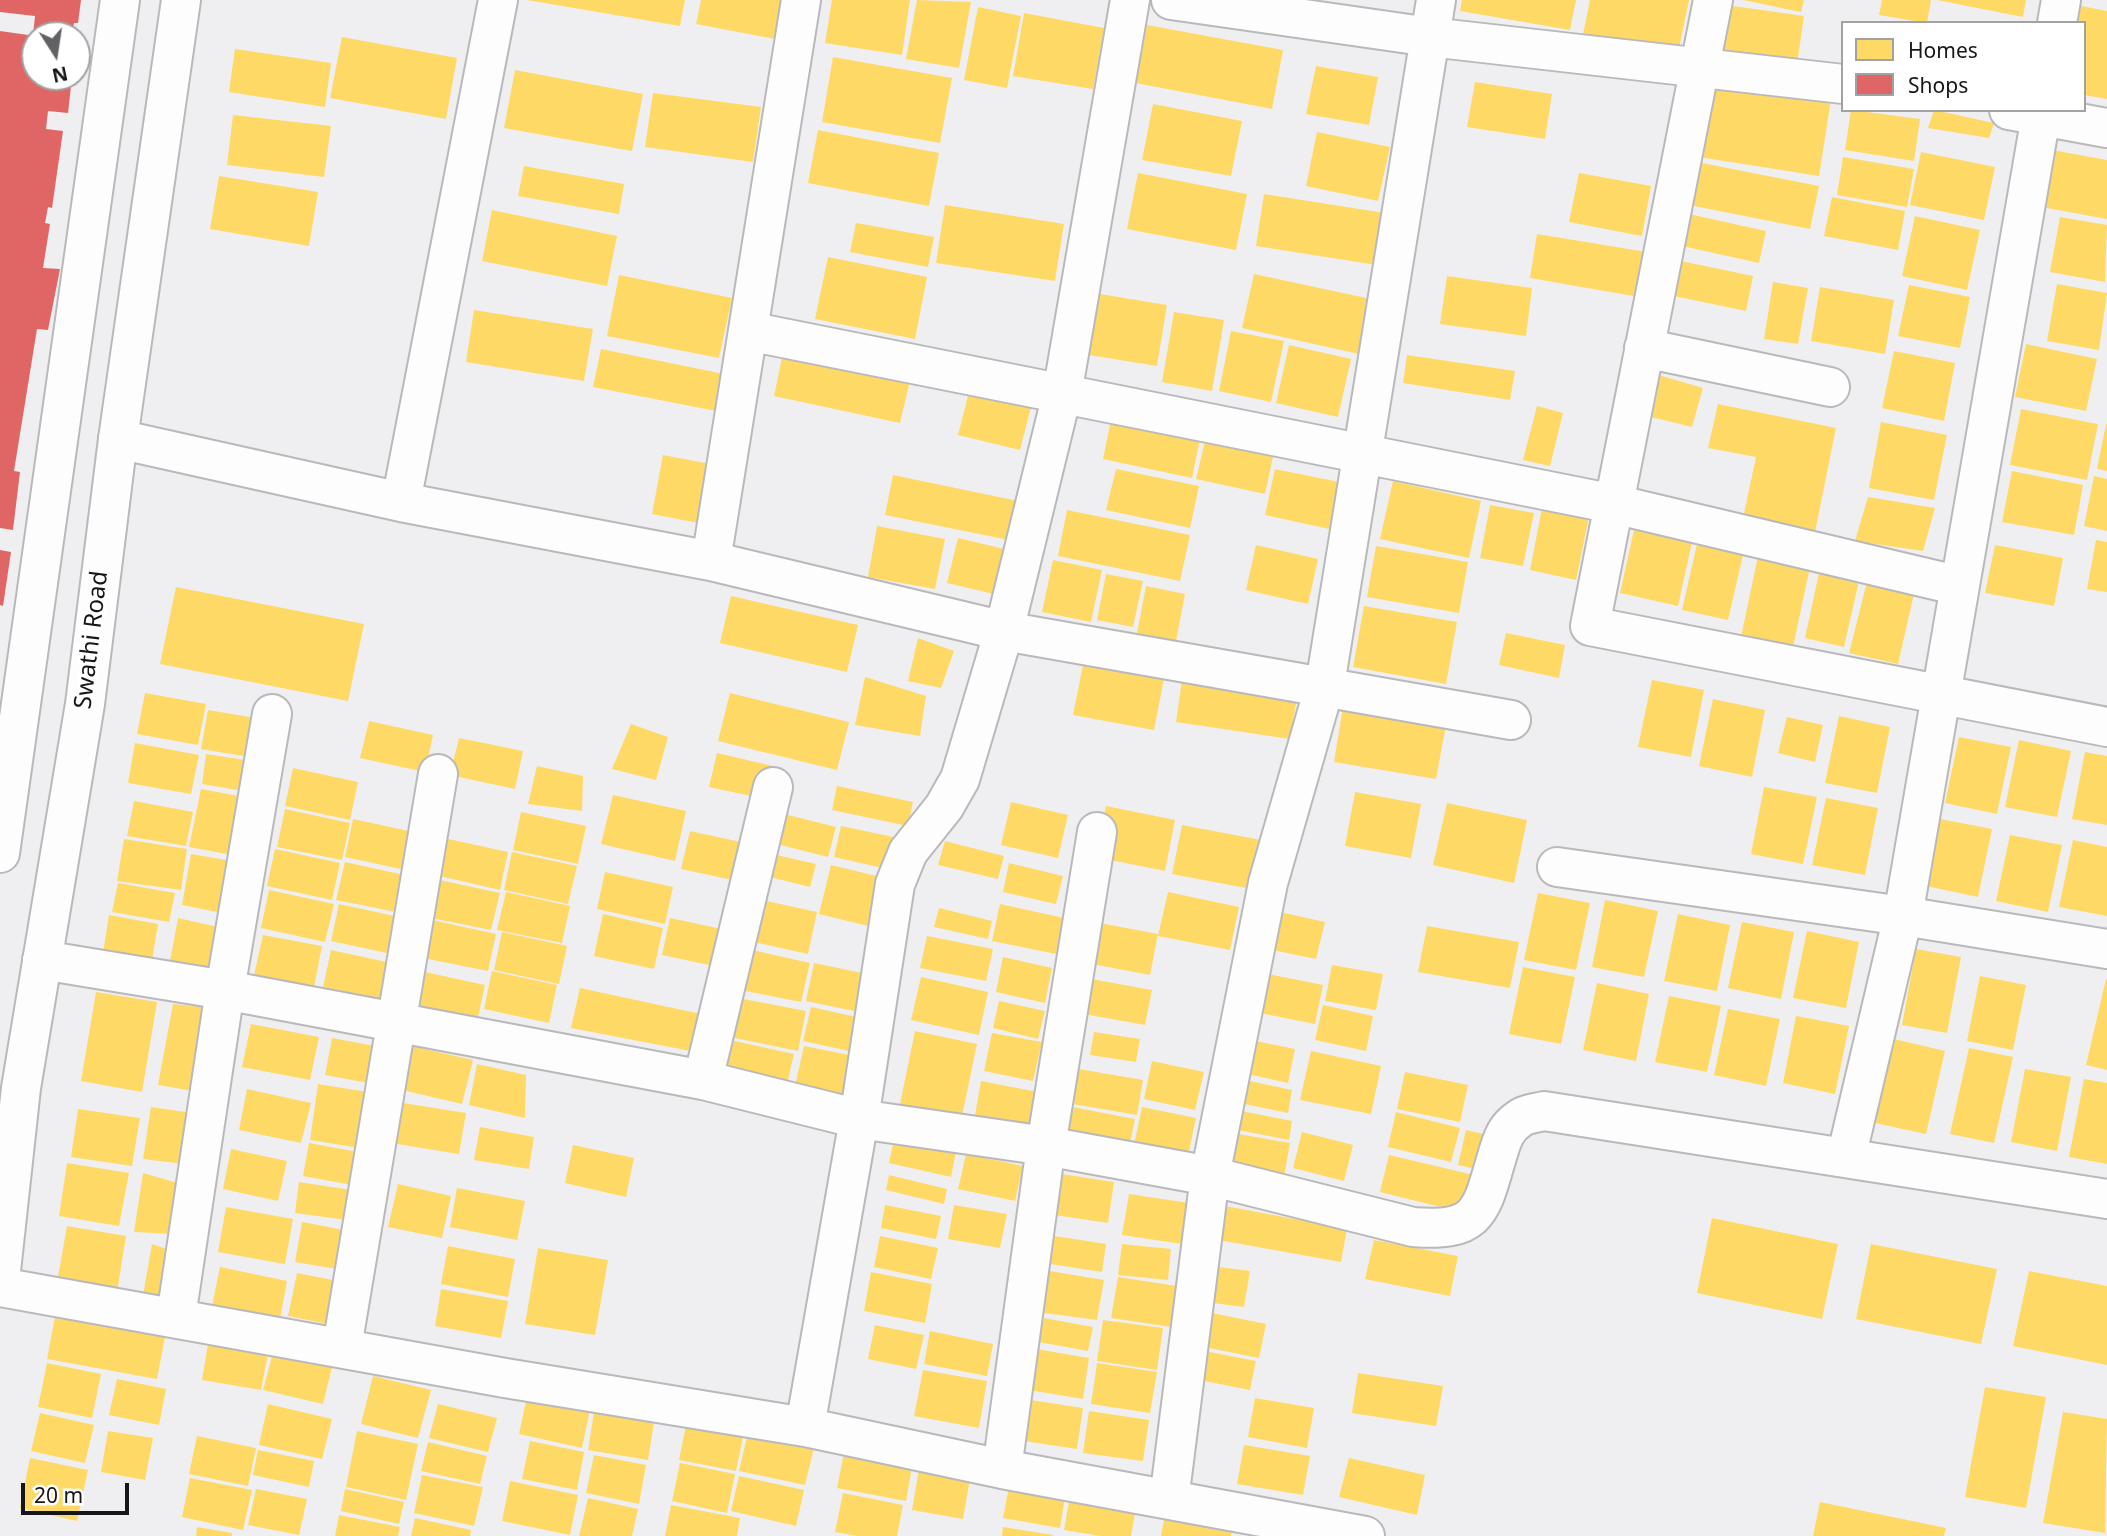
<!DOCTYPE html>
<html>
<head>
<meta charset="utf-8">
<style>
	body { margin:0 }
	#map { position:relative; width:2107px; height:1536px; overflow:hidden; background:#efeff2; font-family:"Noto Sans",sans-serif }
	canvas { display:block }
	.legend { position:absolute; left:1841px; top:21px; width:245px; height:91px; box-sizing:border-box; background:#fff; border:2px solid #a2a2a3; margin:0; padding:9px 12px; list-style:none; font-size:21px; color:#161618 }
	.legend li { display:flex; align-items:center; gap:14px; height:35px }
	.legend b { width:35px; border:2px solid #a2a2a3 }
	.north { position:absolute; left:21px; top:21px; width:70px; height:70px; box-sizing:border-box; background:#fff; border:2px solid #a2a2a3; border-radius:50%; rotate:168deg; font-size:19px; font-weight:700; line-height:28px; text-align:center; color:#161618 }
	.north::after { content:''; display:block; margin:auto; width:24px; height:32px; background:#626264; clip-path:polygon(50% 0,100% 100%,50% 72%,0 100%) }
	.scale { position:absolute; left:21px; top:1483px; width:108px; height:32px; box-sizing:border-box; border:4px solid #161618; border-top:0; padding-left:9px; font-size:21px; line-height:24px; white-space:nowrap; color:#161618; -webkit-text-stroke:5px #fff; paint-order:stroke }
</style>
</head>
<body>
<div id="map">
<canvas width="2107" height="1536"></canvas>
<ul class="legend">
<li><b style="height:19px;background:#ffd966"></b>Homes</li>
<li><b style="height:19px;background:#e06666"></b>Shops</li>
</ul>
<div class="north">N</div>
<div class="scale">20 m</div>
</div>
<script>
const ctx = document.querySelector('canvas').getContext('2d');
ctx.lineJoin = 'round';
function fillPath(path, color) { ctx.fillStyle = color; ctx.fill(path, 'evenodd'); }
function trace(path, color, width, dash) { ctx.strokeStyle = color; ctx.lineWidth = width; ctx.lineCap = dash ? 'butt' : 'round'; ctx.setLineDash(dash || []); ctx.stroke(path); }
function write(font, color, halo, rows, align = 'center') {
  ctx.font = font + ' "Noto Sans",sans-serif'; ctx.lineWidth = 7; ctx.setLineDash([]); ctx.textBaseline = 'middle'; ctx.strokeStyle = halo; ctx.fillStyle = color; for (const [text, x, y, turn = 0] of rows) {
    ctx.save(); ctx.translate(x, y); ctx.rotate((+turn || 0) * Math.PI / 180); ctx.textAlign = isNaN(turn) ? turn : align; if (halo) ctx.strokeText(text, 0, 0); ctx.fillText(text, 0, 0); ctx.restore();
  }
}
const homes = new Path2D(`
	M527,0H685L680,26Z
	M701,0H783L775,39L696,24Z
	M832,0H910L902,55L825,43Z
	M917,0L971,2L959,68L906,59Z
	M1462,0H1576L1570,30L1460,11Z
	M1590,0H1689L1676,63L1581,44Z
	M1743,0H1804L1801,12Z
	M1882,0H1931L1927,23L1879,15Z
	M1937,0H2026L2023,17Z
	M1726,5L1804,16L1797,64L1718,53Z
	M2081,6L2107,11V99L2084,95V23H2078Z
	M978,7L1021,16L1007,88L964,80Z
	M1024,13L1104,28L1093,89L1013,76Z
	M1147,25L1283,50L1272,109L1136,83Z
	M342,37L457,58L446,119L330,98Z
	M235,49L331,63L325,107L229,92Z
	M833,57L952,78L940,143L822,122Z
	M1316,66L1378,77L1369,125L1306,114Z
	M515,70L643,94L632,151L504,128Z
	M1475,82L1552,94L1545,139L1467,127Z
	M1710,83L1831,100L1819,176L1699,157Z
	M653,93L761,107L753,162L645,147Z
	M1153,104L1242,121L1231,176L1142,160Z
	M1851,110L1920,119L1914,161L1845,150Z
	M1934,110L1994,123L1989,138L1928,128Z
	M233,115L331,126L324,177L227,165Z
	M818,130L939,153L929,206L808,183Z
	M1317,132L1390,147L1378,201L1306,186Z
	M2047,149L2107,160V219L2036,206Z
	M1921,152L1995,167L1984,220L1910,205Z
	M1843,157L1914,169L1907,207L1837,195Z
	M1697,162L1819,186L1810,229L1689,205Z
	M524,166L624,184L619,214L518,196Z
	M1138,173L1247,194L1236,250L1127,229Z
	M1579,173L1651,186L1642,236L1569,222Z
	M219,176L318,192L309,246L210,229Z
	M1264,194L1391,214L1383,266L1256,246Z
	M1832,197L1905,211L1898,250L1824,236Z
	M945,205L1064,224L1055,281L936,263Z
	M492,210L617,236L607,286L482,261Z
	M1689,214L1766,231L1759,263L1682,246Z
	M1915,216L1980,230L1967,290L1902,276Z
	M2060,217L2107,225L2105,282L2050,272Z
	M856,223L934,237L928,267L850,252Z
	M1537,234L1647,252L1639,297L1530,278Z
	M828,257L927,277L915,339L815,319Z
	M1681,261L1753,276L1746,311L1674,296Z
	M1254,274L1371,299L1359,354L1242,328Z
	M619,275L732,298L719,358L607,336Z
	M1447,276L1532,288L1526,336L1440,324Z
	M1773,282L1808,288L1798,344L1764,339Z
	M2057,284L2107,293L2099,350L2047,341Z
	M1909,285L1970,297L1960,348L1898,336Z
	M1820,287L1894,300L1885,354L1811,341Z
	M1100,294L1167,305L1157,366L1089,355Z
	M474,310L593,329L584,381L466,362Z
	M1174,312L1224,320L1212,391L1162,382Z
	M1231,331L1284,341L1271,402L1219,391Z
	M2026,344L2097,359L2086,411L2015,397Z
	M1289,345L1351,359L1338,417L1276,403Z
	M784,348L911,376L900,423L774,396Z
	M601,349L724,374L716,411L593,387Z
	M1894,351L1955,363L1944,421L1882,408Z
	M1407,355L1515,371L1510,400L1403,383Z
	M1655,374L1703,388L1692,427L1647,416Z
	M970,388L1032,403L1020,450L958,435Z
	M1718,404L1836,428L1815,532L1743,518L1756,457L1708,448Z
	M1537,406L1563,413L1550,466L1523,460Z
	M2021,409L2098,424L2087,480L2010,465Z
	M1111,420L1200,439L1192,478L1103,459Z
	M1881,422L1947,435L1934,500L1869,488Z
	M2106,424H2107V471L2097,469Z
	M1206,437L1274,452L1265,494L1196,479Z
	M663,455L710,464L698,523L652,514Z
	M1116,469L1199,486L1190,528L1106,510Z
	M1275,469L1344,483L1334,530L1265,515Z
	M2012,471L2083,485L2074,535L2002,522Z
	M893,475L1018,501L1009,540L885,515Z
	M2094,476L2107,479V531L2084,526Z
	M1393,481L1481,501L1469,558L1380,539Z
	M1868,497L1935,508L1923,551L1855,541Z
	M1543,503L1590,512L1576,580L1530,570Z
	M1490,505L1534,513L1523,566L1480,558Z
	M1067,510L1190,535L1180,581L1058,556Z
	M877,526L945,539L935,589L868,577Z
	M1634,530L1692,542L1678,606L1620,593Z
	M958,538L1009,550L998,595L947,583Z
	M2096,540L2107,542V592L2087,589Z
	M1697,544L1743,555L1728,620L1682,610Z
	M1256,545L1318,559L1308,604L1246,590Z
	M1995,545L2063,558L2054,606L1985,593Z
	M1376,546L1468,562L1459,613L1367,597Z
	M1758,556L1810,567L1793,647L1741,637Z
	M1053,560L1102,570L1091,622L1042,612Z
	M1819,573L1859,581L1844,647L1805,638Z
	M1106,574L1143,581L1133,627L1097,620Z
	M1869,574L1916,585L1898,664L1849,653Z
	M1146,586L1185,594L1176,641L1137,633Z
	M176,587L364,624L348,701L160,664Z
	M731,596L858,625L847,672L720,643Z
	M1364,606L1457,622L1446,684L1353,667Z
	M1506,633L1565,645L1559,678L1499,665Z
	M918,638L954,651L941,688L908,681Z
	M1083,665L1164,679L1154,730L1073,715Z
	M865,677L926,696L920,736L855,725Z
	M1182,680L1297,698L1290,739L1176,722Z
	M1652,680L1704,690L1691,757L1638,747Z
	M145,693L206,704L198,745L137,734Z
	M730,693L849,722L837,770L718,741Z
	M1713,699L1765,710L1752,777L1699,766Z
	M1343,707L1446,725L1436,779L1334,762Z
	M208,710L268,720L261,759L201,749Z
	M1839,716L1890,727L1877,793L1825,783Z
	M1787,717L1823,725L1815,762L1778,753Z
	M369,721L433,735L425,772L360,758Z
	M631,724L668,737L656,780L612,769Z
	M1959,737L2011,747L1997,814L1945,803Z
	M459,738L523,751L515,789L450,775Z
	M2019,740L2071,751L2057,817L2005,807Z
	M135,743L199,755L191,794L128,783Z
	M2085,752L2107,756V825L2072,819Z
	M717,753L773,766L765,799L709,787Z
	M206,754L259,762L254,793L202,784Z
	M537,766L583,776L582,811L528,804Z
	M293,768L358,782L350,820L285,806Z
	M837,786L913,802L908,826L832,810Z
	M1764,787L1817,797L1803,864L1751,854Z
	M201,789L255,799L243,857L189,847Z
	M1355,792L1421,804L1411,858L1345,846Z
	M613,795L686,811L675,861L601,844Z
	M1826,798L1878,808L1865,875L1812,865Z
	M134,801L193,812L186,846L127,836Z
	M1011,802L1068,815L1058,858L1001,845Z
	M1447,803L1527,820L1514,883L1433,865Z
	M1106,806L1175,820L1165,871L1096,857Z
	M285,809L350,823L342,860L277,847Z
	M772,811L836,827L828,857L765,841Z
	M521,812L586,826L578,864L513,850Z
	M353,819L418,833L410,871L345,857Z
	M1940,819L1992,829L1978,897L1926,886Z
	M1182,825L1261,840L1251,889L1172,874Z
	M841,826L898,838L891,870L834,857Z
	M690,831L745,843L737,881L681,869Z
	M2010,835L2062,845L2048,912L1996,901Z
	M444,838L508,852L500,890L435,875Z
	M124,839L187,849L181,890L117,881Z
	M2073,840L2107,847V916L2059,907Z
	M945,841L1004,856L998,879L938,865Z
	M275,849L340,863L332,900L267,886Z
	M759,851L816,864L810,887L754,873Z
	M512,852L577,866L568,904L504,890Z
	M191,854L244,863L233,915L182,905Z
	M345,862L409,876L401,913L336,900Z
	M1009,863L1063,876L1056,904L1003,892Z
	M831,865L885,878L872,927L819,914Z
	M605,872L673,887L665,924L597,909Z
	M435,879L500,893L491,930L426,917Z
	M118,883L175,893L169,922L112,912Z
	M269,890L334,904L325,942L261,928Z
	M506,892L570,906L562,943L497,930Z
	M1168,892L1239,907L1230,950L1158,936Z
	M1538,893L1590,903L1576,970L1524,960Z
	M753,898L817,912L808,954L745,940Z
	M1605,900L1658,911L1644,977L1592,967Z
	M339,904L404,918L396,955L331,941Z
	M1000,904L1064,918L1056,954L992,941Z
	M939,908L992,921L988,939L934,927Z
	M1266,909L1325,922L1316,959L1258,947Z
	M603,914L663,928L654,969L594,956Z
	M1678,914L1730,925L1717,991L1664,981Z
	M109,915L158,924L152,961L103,953Z
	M178,918L227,929L222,970L170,961Z
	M670,918L731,931L723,968L662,955Z
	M432,920L496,934L488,971L423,958Z
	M1089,921L1158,934L1150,975L1081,962Z
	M1742,922L1794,932L1781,999L1728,988Z
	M1427,926L1519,942L1510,988L1418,972Z
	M1807,931L1859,942L1846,1008L1793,998Z
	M502,932L567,946L559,984L494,970Z
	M263,935L322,946L314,987L254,975Z
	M927,936L993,949L986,981L920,968Z
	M743,948L810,963L801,1002L735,989Z
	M1916,949L1961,957L1947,1033L1902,1025Z
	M331,950L396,964L388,1001L323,987Z
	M1003,957L1052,968L1045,1003L996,992Z
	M814,963L872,975L864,1013L806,1001Z
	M1332,965L1383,974L1376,1010L1325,1001Z
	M1523,967L1575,977L1561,1044L1509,1034Z
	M420,971L485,985L477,1022L412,1008Z
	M492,971L557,985L549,1023L484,1009Z
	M1263,973L1323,985L1315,1024L1255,1012Z
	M1980,976L2026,985L2013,1050L1967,1041Z
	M921,977L988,992L979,1035L911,1020Z
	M1080,977L1152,990L1145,1025L1073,1012Z
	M2106,979H2107V1070L2086,1065Z
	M1597,983L1649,994L1636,1061L1583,1050Z
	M580,988L701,1014V1053L571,1028Z
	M96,992L157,1002L142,1092L81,1081Z
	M1669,996L1721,1006L1707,1072L1655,1062Z
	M733,997L806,1011L798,1051L725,1036Z
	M999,1001L1045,1011L1038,1039L993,1028Z
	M173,1004L212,1008L205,1093L158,1085Z
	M1323,1005L1373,1016L1366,1051L1315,1040Z
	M811,1007L865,1019L858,1053L803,1041Z
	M1728,1009L1780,1019L1766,1086L1714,1075Z
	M1796,1016L1849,1026L1835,1094L1783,1083Z
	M251,1024L319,1037L310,1080L242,1067Z
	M915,1031L977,1044L961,1121L899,1109Z
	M1094,1032L1140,1039L1136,1062L1090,1055Z
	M992,1033L1042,1042L1033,1081L984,1071Z
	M332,1038L386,1048L379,1085L325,1075Z
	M1246,1039L1295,1049L1288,1083L1239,1072Z
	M1894,1039L1945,1051L1926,1134L1875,1123Z
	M730,1040L794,1054L787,1084L723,1069Z
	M412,1046L473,1060L462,1104L402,1090Z
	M804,1046L864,1058L854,1103L794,1090Z
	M1969,1048L2013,1057L1994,1143L1950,1134Z
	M1311,1051L1381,1066L1371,1114L1300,1100Z
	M1152,1061L1204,1072L1195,1110L1144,1099Z
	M477,1064L526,1075L525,1118L469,1105Z
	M1073,1068L1143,1080L1137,1115L1067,1103Z
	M2025,1069L2071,1077L2057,1151L2011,1142Z
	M1405,1072L1468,1085L1460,1122L1397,1109Z
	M1240,1079L1292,1090L1288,1113L1235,1102Z
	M2084,1079L2107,1083V1164L2069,1157Z
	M981,1081L1038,1092L1029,1138L973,1127Z
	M318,1084L380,1094L371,1150L310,1140Z
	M247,1089L311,1103L301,1143L239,1130Z
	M403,1103L466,1113L459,1154L397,1144Z
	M1062,1105L1135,1119L1129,1148L1057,1135Z
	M151,1107L199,1114L192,1165L143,1159Z
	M1142,1107L1196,1118L1188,1156L1134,1145Z
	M78,1109L140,1118L132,1166L71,1157Z
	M1231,1109L1292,1121L1289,1140L1228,1128Z
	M1396,1112L1460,1128L1451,1162L1388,1147Z
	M480,1127L534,1137L529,1169L474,1160Z
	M1466,1130L1488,1135L1481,1170L1458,1165Z
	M1227,1132L1290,1143L1284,1177L1221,1165Z
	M1302,1132L1353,1145L1344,1181L1293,1168Z
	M894,1139L956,1152L951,1177L889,1163Z
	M309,1143L369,1154L363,1187L303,1176Z
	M573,1145L634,1158L626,1197L565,1183Z
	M231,1149L287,1161L278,1201L223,1189Z
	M966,1154L1023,1166L1015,1201L958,1189Z
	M1389,1155L1474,1175L1465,1213L1380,1192Z
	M67,1163L129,1173L119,1226L59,1216Z
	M143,1173L181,1184L174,1234L134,1232Z
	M1055,1173L1114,1182L1108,1223L1048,1214Z
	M889,1175L947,1189L944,1204L886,1190Z
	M299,1182L358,1191L354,1221L295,1213Z
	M398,1184L451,1196L442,1238L388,1227Z
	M457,1188L525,1201L517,1240L450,1227Z
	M1129,1194L1189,1203L1182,1244L1122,1235Z
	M885,1205L941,1216L936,1239L881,1228Z
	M954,1205L1007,1214L1000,1248L948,1239Z
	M1220,1205L1347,1229L1341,1262L1213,1239Z
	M226,1207L293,1219L285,1264L218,1252Z
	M1712,1218L1838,1244L1822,1319L1697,1293Z
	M302,1222L355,1232L348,1271L295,1262Z
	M67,1226L126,1236L117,1292L57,1282Z
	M1048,1235L1106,1244L1102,1272L1044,1263Z
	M880,1236L938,1248L931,1279L874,1267Z
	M1374,1240L1458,1256L1450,1296L1365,1279Z
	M152,1244L172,1251L169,1298L143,1295Z
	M1122,1244L1171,1249L1168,1280L1118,1275Z
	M1871,1244L1997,1269L1981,1344L1856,1319Z
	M448,1246L515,1259L508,1297L441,1284Z
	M538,1248L608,1260L595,1335L525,1324Z
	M1211,1266L1250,1271L1244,1307L1205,1302Z
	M220,1267L287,1281L280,1319L212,1306Z
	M1044,1270L1104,1280L1097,1320L1037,1312Z
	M2029,1271L2107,1286V1365L2013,1346Z
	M871,1272L932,1284L925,1323L864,1311Z
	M297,1273L348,1283L338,1326L288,1316Z
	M1118,1277L1177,1286L1171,1327L1111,1318Z
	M441,1289L508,1301L501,1338L435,1326Z
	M1207,1312L1266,1324L1259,1358L1199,1346Z
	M55,1317L165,1337L157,1379L47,1359Z
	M1044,1318L1093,1327L1088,1351L1039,1342Z
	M1103,1320L1163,1328L1157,1370L1097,1361Z
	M875,1325L924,1335L916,1369L868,1359Z
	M930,1331L993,1344L987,1376L924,1364Z
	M209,1338L269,1349L261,1390L202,1380Z
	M1030,1348L1089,1358L1083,1399L1023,1389Z
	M274,1349L333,1363L323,1404L263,1390Z
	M1205,1351L1256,1361L1250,1390L1199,1380Z
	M47,1363L101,1374L92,1418L38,1407Z
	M1097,1363L1157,1372L1150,1413L1091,1404Z
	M923,1370L987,1381L979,1428L914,1416Z
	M1358,1373L1443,1386L1436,1426L1352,1413Z
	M373,1376L431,1390L418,1438L361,1424Z
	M117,1379L166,1389L159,1425L109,1415Z
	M1985,1387L2046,1397L2026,1508L1965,1497Z
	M528,1392L591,1405L582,1448L519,1434Z
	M1255,1398L1314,1408L1307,1448L1248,1437Z
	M1024,1399L1083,1408L1077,1449L1017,1440Z
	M268,1404L332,1419L322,1459L259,1445Z
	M438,1404L497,1418L488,1452L429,1438Z
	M595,1406L655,1416L648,1460L588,1450Z
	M1089,1411L1149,1420L1143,1461L1083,1453Z
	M2063,1412L2107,1419L2105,1533L2043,1523Z
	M40,1413L94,1425L85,1463L31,1451Z
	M688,1415L745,1427L736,1471L679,1460Z
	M749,1428L815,1443L805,1485L739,1471Z
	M108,1431L153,1438L145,1480L101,1472Z
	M357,1431L418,1444L406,1500L346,1487Z
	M197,1436L256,1448L248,1486L189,1474Z
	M530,1441L584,1452L577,1490L522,1479Z
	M428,1442L487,1456L480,1484L421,1471Z
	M1244,1445L1310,1456L1303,1495L1237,1484Z
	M845,1448L913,1461L906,1501L837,1488Z
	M258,1450L314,1461L309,1487L253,1475Z
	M594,1455L646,1465L639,1504L586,1493Z
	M30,1458L88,1470L77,1521L20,1508Z
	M1349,1458L1425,1475L1417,1515L1339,1497Z
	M680,1463L735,1474L727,1513L672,1501Z
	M920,1463L971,1473L963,1519L912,1510Z
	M422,1475L483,1487L474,1526L414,1513Z
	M739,1476L804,1490L796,1526L731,1511Z
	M190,1478L252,1490L243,1530L182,1517Z
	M510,1481L578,1495L570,1535L502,1521Z
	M1010,1481L1066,1491L1060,1528L1003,1518Z
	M256,1489L307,1499L299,1535L248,1525Z
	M345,1489L404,1502L399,1524L341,1511Z
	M1071,1490L1137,1502L1131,1536H1101L1064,1530Z
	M843,1493L903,1505L897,1536H858L835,1532Z
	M588,1498L638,1509L632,1536H579Z
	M1820,1502L1946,1528L1944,1536H1813Z
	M671,1505L740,1518L737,1536H665Z
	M1166,1508L1234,1520L1231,1536H1161Z
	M339,1515L400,1527L398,1536H335Z
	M415,1518L471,1530L470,1536H411Z
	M197,1527L232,1533V1536H196Z
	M1003,1527L1053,1535V1536H1002Z`);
const shops = new Path2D(`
	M0,0H81L78,23H74L72,35H33L35,16L0,12Z
	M0,31L35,36V77H72L68,113L48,111L46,129L63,131L52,208L48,207L45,223L50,224L43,268L60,269L48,330L37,329L14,471L20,472L13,530L0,528Z
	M0,550L11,552L3,606L0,605Z`);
const minor = new Path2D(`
	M1171,0L1430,37L1843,84
	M1713,0L1590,626L2107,727
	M2057,23L2061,0
	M2009,110L2107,128
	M748,331L1614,504L1960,586
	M1644,348L1830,387
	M118,439L401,502L711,561L1004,631L1062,394L1130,0
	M401,502L498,0
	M711,561L801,0
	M1557,867L1903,916L2107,949
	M42,960L225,990L703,1080L859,1119L1046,1146L1210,1176L1413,1227C1483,1233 1481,1208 1499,1150C1503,1137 1507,1127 1519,1119C1525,1114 1536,1113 1544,1111L2107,1199
	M703,1080L773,787
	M1846,1158L1903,916L2042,110
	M0,1287L505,1378L805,1427L1002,1469L1365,1536
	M176,1317L225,990L272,714
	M342,1347L438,774
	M805,1427L859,1119L895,884L908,852L944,807L960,779L1004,631L1511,720
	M1002,1469L1046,1146L1097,832
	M1169,1500L1210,1176L1268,883L1325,685L1436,0`);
const tertiary = new Path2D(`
	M0,853L120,0
	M0,1280L21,1088L85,704L118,439L181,0`);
const streetNames = [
	["Swathi Road",92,640,-83]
];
fillPath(homes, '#ffd966');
fillPath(shops, '#e06666');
trace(minor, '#b9b9bb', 42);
trace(tertiary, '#b9b9bb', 42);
trace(minor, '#fdfdfd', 38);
trace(tertiary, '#fdfdfd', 38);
write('24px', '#161618', '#fff', streetNames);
</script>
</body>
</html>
